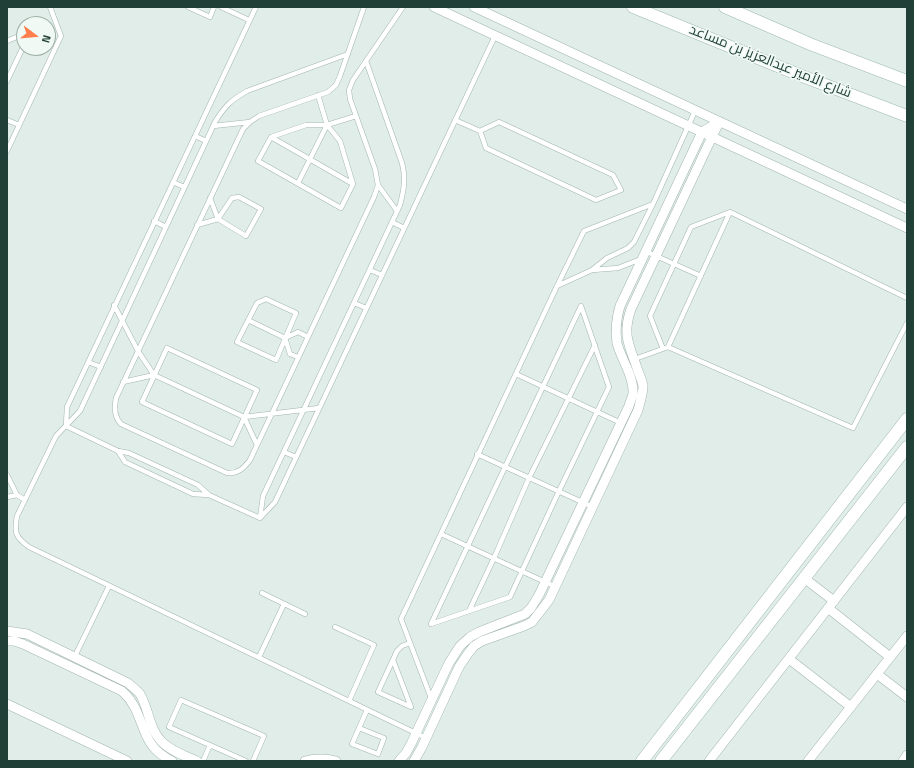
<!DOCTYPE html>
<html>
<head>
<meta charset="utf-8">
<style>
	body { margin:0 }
	#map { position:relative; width:914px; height:768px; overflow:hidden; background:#e0ede8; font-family:"Titillium Web",sans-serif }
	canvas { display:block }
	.frame { position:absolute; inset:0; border:8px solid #1f3f37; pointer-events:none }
	.north { position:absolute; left:16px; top:16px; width:40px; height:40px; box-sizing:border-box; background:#f1f9f5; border:1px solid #9dafa9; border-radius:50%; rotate:106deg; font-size:11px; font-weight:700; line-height:16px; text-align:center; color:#1f3f37 }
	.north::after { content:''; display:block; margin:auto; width:14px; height:18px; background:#fe7e4d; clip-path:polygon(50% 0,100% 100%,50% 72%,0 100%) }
</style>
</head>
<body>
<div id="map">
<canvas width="914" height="768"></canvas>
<div class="frame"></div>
<div class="north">N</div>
</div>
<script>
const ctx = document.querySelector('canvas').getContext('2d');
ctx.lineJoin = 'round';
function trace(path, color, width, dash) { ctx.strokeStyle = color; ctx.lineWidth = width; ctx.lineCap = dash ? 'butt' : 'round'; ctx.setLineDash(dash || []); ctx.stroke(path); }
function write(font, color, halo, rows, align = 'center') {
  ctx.font = font + ' "Titillium Web",Cairo,sans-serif'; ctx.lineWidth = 3.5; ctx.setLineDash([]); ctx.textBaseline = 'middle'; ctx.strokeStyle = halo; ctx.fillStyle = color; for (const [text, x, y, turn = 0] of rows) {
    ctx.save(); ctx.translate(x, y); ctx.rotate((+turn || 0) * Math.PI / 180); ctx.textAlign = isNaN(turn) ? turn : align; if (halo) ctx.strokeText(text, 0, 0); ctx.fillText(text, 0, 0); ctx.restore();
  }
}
const lane = new Path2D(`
	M188,7L210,17L214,7
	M221,7L249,20
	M364,7L340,76L336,85L328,92L259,116L250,122L243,129L116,398C114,408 114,417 121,424L227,473C238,474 244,468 250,460L374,197L378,185L375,169L350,99L349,90L353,80L403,7
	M7,41L24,34
	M348,54L247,91C230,101 225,106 215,122L80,411L56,436L17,516C14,532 15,537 29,547L426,738
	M7,81L24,45
	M318,95L327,125L340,141L353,184L341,208L258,161L271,137L306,125H327L356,116
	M7,120L19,125
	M455,120L480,131L499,122L613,175L621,190L596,200L486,148L480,131
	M213,126L250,122
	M195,136L206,141
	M271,137L353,184
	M7,151L61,36L50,7
	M173,182L184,187
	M298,183L327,125
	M378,185L397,211
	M239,197L261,209L246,236L218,219L232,198Z
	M154,221L166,227
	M392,222L404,228
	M197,225L218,219L210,198
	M645,251L701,276
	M370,270L382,275
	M592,270L618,268L641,259
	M557,286L584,231L653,204
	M266,299L296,313L276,360L237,342L257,303Z
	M354,303L366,308
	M114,305L138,351L154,375L244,417L319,408
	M581,306L609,387L559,491L510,597L431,624Z
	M248,320L285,338
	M668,347L730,212L907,298
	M167,348L257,390L232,444L142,402Z
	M663,349L650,316L691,227L730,212
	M298,357L290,354L285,338L298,332L308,337
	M632,360L668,347L853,428L907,323
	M88,362L101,367
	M516,374L621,423
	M123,382L154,375
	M244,417L257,445
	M66,426L67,407L256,7
	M66,426L118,451L129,453L198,485L209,495L260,518
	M118,451L125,462L193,494L209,495
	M284,452L296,457
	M477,454L593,507
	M7,475L17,495L25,500
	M7,497L17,495
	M260,518L275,502L495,36
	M260,518L263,496L400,205C404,189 406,179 402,163L366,61
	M441,534L556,587
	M262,593L305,614
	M469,611L494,558L529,478L595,345
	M335,627L374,645L349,701
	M259,657L284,604
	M74,658L109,586
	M393,660L411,707L378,692L397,651L402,646L410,643
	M431,698L401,619L557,286L592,270L607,258L628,248L634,242L653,204L695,111
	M359,728L384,738L378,754L352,744L367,710
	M203,761L210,745
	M246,761L169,727L181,700L264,736L253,761`);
const street = new Path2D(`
	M434,7L907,228
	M474,7L907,209
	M804,578L834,601
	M828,608L890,657
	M7,631L27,634L128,683C132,687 137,690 140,694C149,709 149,729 162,742C171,751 185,756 197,761
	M7,641H14L23,644L122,691C148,714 136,744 172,761
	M789,659L851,707
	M877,674L907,697
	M7,704L127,761
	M305,761C316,758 325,758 336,761
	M399,761L406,753L411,744L449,663L460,646L470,637L479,632L525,614L531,608L539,595L629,406C630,402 632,398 633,394C634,376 621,359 617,343C615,329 616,319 620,306L702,132L719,122
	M414,761L422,747L459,667L467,655L474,646L482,641L524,626L532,622L549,600L638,410C640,402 643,394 643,386C642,380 639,374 637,368C629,344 622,335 631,309L719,122
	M709,761L907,507
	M808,761L907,636
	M903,761L907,755`);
const secondary = new Path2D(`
	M633,7L802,76L907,116
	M725,7L810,44L907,81
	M642,761L907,419
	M661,761L907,447`);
const streetNames = [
	["شارع الأمير عبدالعزيز بن مساعد",770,62,22]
];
trace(lane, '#a2b5af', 5.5);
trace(street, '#a2b5af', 10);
trace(secondary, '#9eb9b0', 13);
trace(lane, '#fff', 4.5);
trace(street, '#fff', 9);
trace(secondary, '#fff', 12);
write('14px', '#1f3f37', '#f1f9f5', streetNames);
</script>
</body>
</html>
